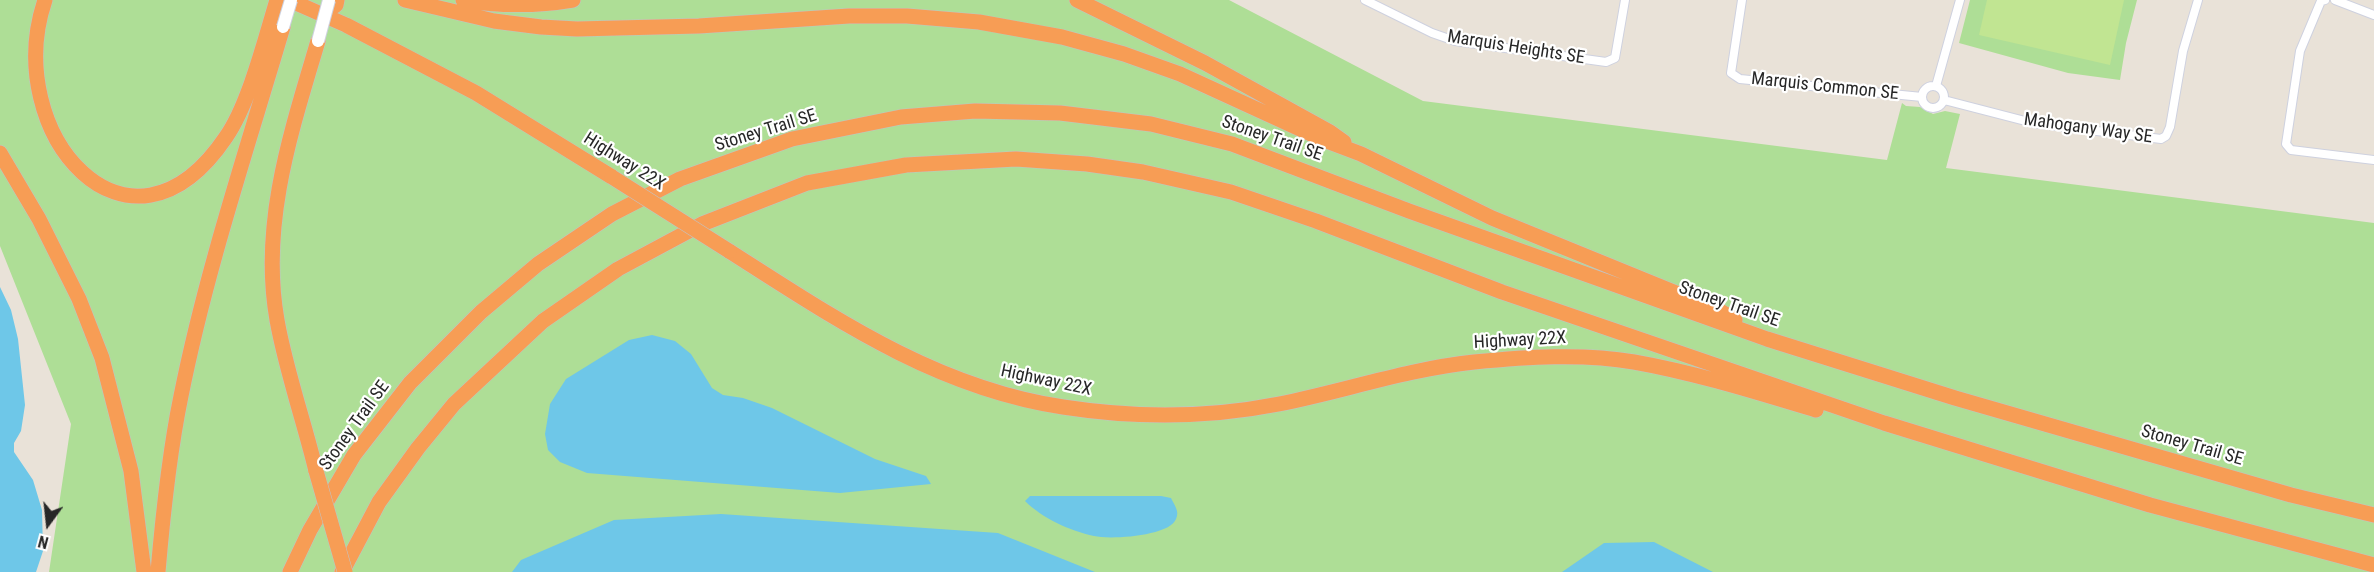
<!DOCTYPE html>
<html>
<head>
<meta charset="utf-8">
<style>
	body { margin:0 }
	#map { position:relative; width:2374px; height:572px; overflow:hidden; background:#e9e2d8; font-family:"Roboto Condensed",sans-serif }
	canvas { display:block }
	.north { position:absolute; left:18px; top:494px; width:60px; height:60px; -webkit-text-stroke:4px #fff; paint-order:stroke; rotate:195deg; font-size:16px; font-weight:700; line-height:24px; text-align:center; color:#272727 }
	.north::after { content:''; display:block; margin:auto; width:21px; height:27px; background:#272727; clip-path:polygon(50% 0,100% 100%,50% 72%,0 100%) }
</style>
</head>
<body>
<div id="map">
<canvas width="2374" height="572"></canvas>
<div class="north">N</div>
</div>
<script>
const ctx = document.querySelector('canvas').getContext('2d');
ctx.lineJoin = 'round';
function fillPath(path, color) { ctx.fillStyle = color; ctx.fill(path, 'evenodd'); }
function trace(path, color, width, dash) { ctx.strokeStyle = color; ctx.lineWidth = width; ctx.lineCap = dash ? 'butt' : 'round'; ctx.setLineDash(dash || []); ctx.stroke(path); }
function write(font, color, halo, rows, align = 'center') {
  ctx.font = font + ' "Roboto Condensed",sans-serif'; ctx.lineWidth = 4.5; ctx.setLineDash([]); ctx.textBaseline = 'middle'; ctx.strokeStyle = halo; ctx.fillStyle = color; for (const [text, x, y, turn = 0] of rows) {
    ctx.save(); ctx.translate(x, y); ctx.rotate((+turn || 0) * Math.PI / 180); ctx.textAlign = isNaN(turn) ? turn : align; if (halo) ctx.strokeText(text, 0, 0); ctx.fillText(text, 0, 0); ctx.restore();
  }
}
const green = new Path2D(`
	M0,0H1229L1423,101L1887,160L1902,103L1906,106L1920,107L1933,114L1945,111L1960,114L1946,168L2374,223V572H49L71,424L0,246Z
	M1970,0H2137L2126,43L2120,80L2068,73L1959,43Z`);
const pitch = new Path2D(`
	M1987,0H2124L2110,65L1979,35Z`);
const water = new Path2D(`
	M0,287L11,310L18,339L25,405L21,431L14,443V452L33,480L42,510L43,551L36,572H0Z
	M652,335L675,341L691,354L712,388L723,395L743,398L772,408L875,459L926,476L931,484L840,493L587,473L560,462L548,450L545,434L550,404L566,379L629,340Z
	M1030,496H1161L1171,498C1174,505 1180,511 1176,519C1170,536 1110,540 1094,536C1070,531 1042,518 1025,501Z
	M721,514L998,533L1095,572H512L521,560L614,520Z
	M1654,542L1713,572H1562L1604,543Z`);
const minor = new Path2D(`
	M1365,0L1432,33L1455,41L1606,62L1615,58L1625,0
	M1742,0L1731,73L1740,79L1922,97
	M2325,0L2321,1L2300,51L2286,144L2291,150L2374,160
	M2335,0L2374,15
	M1936,86L1960,0
	M1922 97a11 11 0 1 1 22 0a11 11 0 1 1-22 0Z
	M1944,100L2033,123L2161,139L2166,136L2170,127L2183,51L2198,0`);
const motorway = new Path2D(`
	M45,0C0,133 129,281 226,137C249,104 265,39 277,0
	M289,0L346,25L476,93L612,177
	M405,0L494,21L541,27L577,29L699,26L849,16H907L979,22L1062,37L1124,54L1180,74L1324,140L1361,154L1492,218L1720,311L1735,320
	M463,0C499,6 537,6 573,0
	M1077,0L1205,63L1330,132L1344,142
	M327,11L336,5L337,0
	M0,153L39,219L79,299L102,358L131,471L144,572
	M729,251C834,318 936,388 1063,407C1134,418 1208,418 1279,404C1344,391 1408,369 1474,362C1526,357 1582,353 1634,362C1696,373 1756,392 1816,410
	M316,471C304,421 286,371 277,320C260,224 291,132 318,41
	M158,572C163,513 169,454 181,396C206,271 247,149 283,27
	M290,572L310,530L354,455L410,383L481,312L538,264L612,214L680,179L792,139L901,117L975,111L1060,113L1151,124L1232,144L1409,211L1767,339L1955,398L2291,495L2374,515
	M342,572L379,502L418,448L454,404L543,321L618,269L702,224L807,183L906,165L1016,159L1087,164L1143,172L1231,192L1316,221L1502,292L1884,423L2150,505L2374,565`);
const secondaryBridge = new Path2D(`
	M283,27L291,0
	M318,41L329,0`);
const motorwayBridge = new Path2D(`
	M612,177L729,251
	M316,471L345,572`);
const streetNames = [
	["Marquis Heights SE",1516,48,9],
	["Marquis Common SE",1825,87,6],
	["Mahogany Way SE",2088,129,8],
	["Stoney Trail SE",766,131,-17],
	["Stoney Trail SE",1272,139,19],
	["Highway 22X",624,162,32],
	["Stoney Trail SE",1729,305,19],
	["Highway 22X",1520,341,-3],
	["Highway 22X",1046,381,12],
	["Stoney Trail SE",355,426,-54],
	["Stoney Trail SE",2192,446,16]
];
fillPath(green, '#aede96');
fillPath(pitch, '#c1e592');
fillPath(water, '#6ec7e8');
trace(minor, '#ced1df', 10);
trace(motorway, '#c3c3c3', 16);
trace(minor, '#fff', 8);
trace(motorway, '#f79d55', 15);
trace(secondaryBridge, '#ced1df', 14, []);
trace(motorwayBridge, '#c3c3c3', 16, []);
trace(secondaryBridge, '#fff', 12);
trace(motorwayBridge, '#f79d55', 15);
write('18px', '#272727', '#fff', streetNames);
</script>
</body>
</html>
